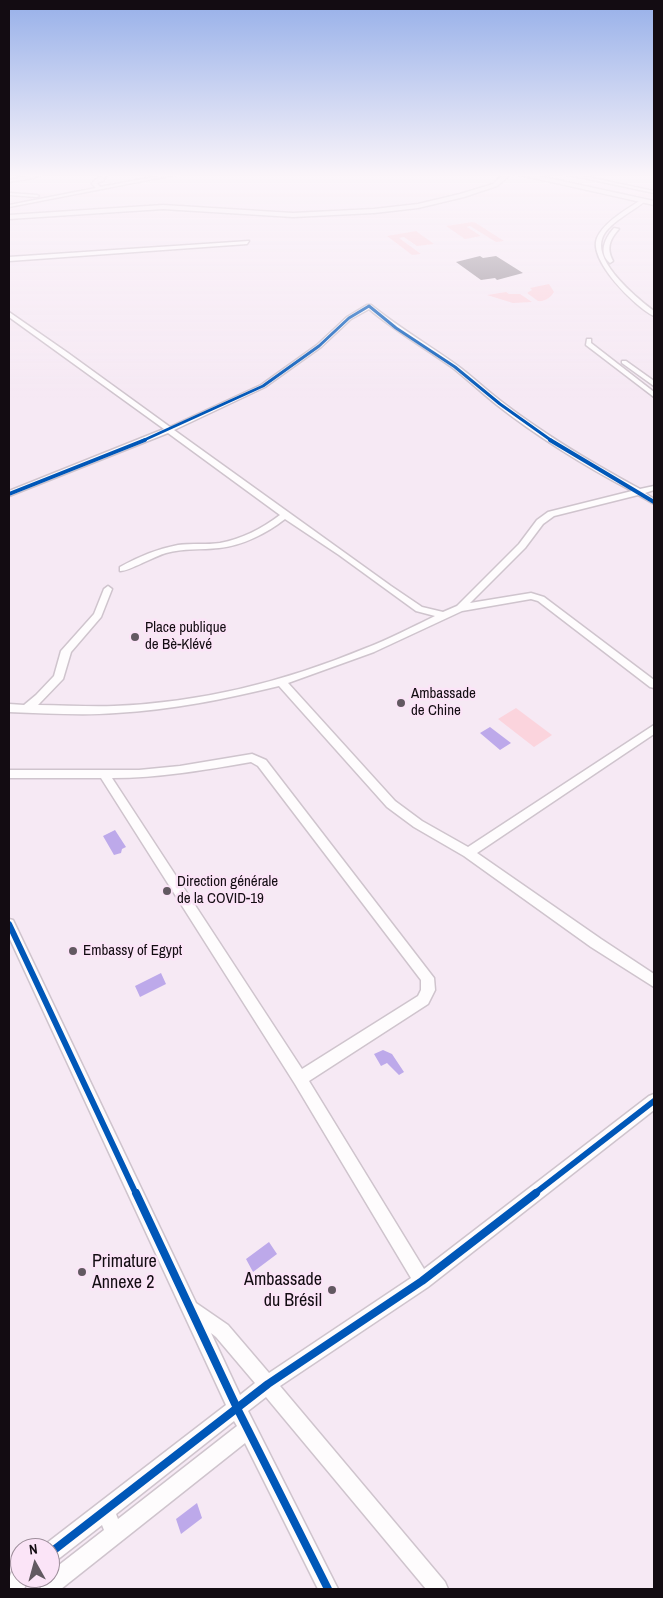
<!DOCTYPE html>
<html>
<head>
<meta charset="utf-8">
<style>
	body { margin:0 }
	#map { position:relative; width:663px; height:1598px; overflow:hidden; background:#f6e9f4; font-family:"Archivo Narrow",sans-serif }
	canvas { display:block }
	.frame { position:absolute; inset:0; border:10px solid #130c12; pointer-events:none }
	.north { position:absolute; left:10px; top:1538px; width:50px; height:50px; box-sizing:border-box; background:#fbe4f7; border:1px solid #9e8e9b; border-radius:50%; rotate:353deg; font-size:14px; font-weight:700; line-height:20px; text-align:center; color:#130c12 }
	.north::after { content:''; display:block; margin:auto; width:18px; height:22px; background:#625961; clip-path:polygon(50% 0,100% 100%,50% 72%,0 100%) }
</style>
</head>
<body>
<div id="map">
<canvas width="663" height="1598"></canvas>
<div class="frame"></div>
<div class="north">N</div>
</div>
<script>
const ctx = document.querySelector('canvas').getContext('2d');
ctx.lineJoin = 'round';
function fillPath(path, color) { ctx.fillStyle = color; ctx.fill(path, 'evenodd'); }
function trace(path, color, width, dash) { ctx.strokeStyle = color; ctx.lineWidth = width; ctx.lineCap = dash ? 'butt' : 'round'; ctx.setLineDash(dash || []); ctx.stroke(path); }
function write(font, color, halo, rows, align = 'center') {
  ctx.font = font + ' "Archivo Narrow",sans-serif'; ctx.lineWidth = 5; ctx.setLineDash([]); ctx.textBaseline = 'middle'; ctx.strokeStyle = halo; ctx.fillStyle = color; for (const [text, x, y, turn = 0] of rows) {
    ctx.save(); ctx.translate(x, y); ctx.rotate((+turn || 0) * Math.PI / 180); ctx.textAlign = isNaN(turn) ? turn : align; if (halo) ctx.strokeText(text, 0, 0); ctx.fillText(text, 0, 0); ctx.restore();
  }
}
const green = new Path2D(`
	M472,222L476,223L504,241L496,242L470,226L467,227L481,236L465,239L446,226Z
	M416,231L434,244L417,246L404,237L399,238L421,254L412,255L387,236Z
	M549,284L554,292C551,297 545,302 538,301L527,293L532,290L530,288Z
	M506,292L509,294H520L532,302L513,303L487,295Z
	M516,708L552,735L534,747L498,719Z`);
const water = new Path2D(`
	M490,727L511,743L500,750L480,733Z
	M115,830L126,847L122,849L121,853L114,855L103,836Z
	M161,973L166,984L140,997L135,986Z
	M383,1050L392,1054L404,1072L399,1075L387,1063L381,1066L374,1054Z
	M269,1242L277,1254L253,1272L246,1259Z
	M197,1503L202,1518L181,1534L176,1519Z`);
const building = new Path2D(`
	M480,256L483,258L496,256L523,273L497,280L495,278L481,280L456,262Z`);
const street = new Path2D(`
	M36,174H42L33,178L9,182V180Z
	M103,174H107L103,181L97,183L100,187L169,174H179L9,207V205L96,188L92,184C94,179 99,179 103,174Z
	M564,174H573L654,191V193Z
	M9,193L37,195L39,196L37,197L9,195Z
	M641,200L645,201C634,211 606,224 602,239C594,263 638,299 654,311V316C635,307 588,260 597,238C604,222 627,209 641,200Z
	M614,228L619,229C610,239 606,248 613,261L610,263C598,253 605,238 614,228Z
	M249,241L247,244L9,261V257Z
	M367,305H371C399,328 429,345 458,366C473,377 487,391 502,402C545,435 592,463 640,489L654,486V490L645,493L654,499V504L638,495L554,516L543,524L525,548L470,603L531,593L544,597L654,680V688L650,687L538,601L531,599L462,611L374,652L288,683L395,801L422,821L468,847L654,725V734L477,853L601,939L654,974V987L591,947L464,856L414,827L387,807L279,686C225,699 172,710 116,713C81,716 44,713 9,712V704L24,705L36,695L54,676L61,651L94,614L104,589L108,586L112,589L101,617L71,652L63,679L38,705C63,705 89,707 114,706C200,703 287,681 366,648C390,639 412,627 435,616L416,611L339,555L285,519C267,533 242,546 219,548C201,550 184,548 166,553C155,556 127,572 120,571V567C138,557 157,549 178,545C192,543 206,545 220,543C242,539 263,528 280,515L168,433L9,496V491L164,429L9,317V312L68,353L170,427L261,385L317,345L347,317ZM369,309C395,331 425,348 453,368C468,380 482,393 497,405C539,438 585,466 632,491L548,512L537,520L519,544L457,606L443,612L422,607L391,586L174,430L265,387L321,347L351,319Z
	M587,339H591V343L654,392V397L586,345Z
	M622,361H626L654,381V386L622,363Z
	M252,754L266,760L434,978L435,990L428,1004L309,1081L424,1269L649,1096L654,1094V1110L428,1287L280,1386L445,1582L448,1589H426L266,1397L248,1411L338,1589H318L245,1443L61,1589H40L46,1578H50V1572L104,1530L102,1525L57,1560L50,1563V1548H42L43,1546L226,1405L9,937V919L13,920L196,1303L228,1325L269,1373L411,1278L295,1084L101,778H9V770H139L180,766ZM251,762L258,766L421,980V990L418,996L302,1069L112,778C159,778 205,770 251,762ZM211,1333L216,1337L255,1383L240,1395ZM234,1421L237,1426L118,1519L116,1514Z
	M20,1566V1578H29L24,1589H9C9,1578 9,1571 20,1566Z`);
const secondary = new Path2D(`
	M504,174H511L497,186L464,197L418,208L374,213L293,217L163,209L9,219V215L163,205L293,213L374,209L418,204L460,194L493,184Z
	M516,174H529L654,201V205Z`);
const cyclewayFar3 = new Path2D(`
	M142,441L263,386L319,346L349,318L369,306L396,328L455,367L500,404L552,441`);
const cyclewayFar2 = new Path2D(`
	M550,440L654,502
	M9,494L145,440`);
const cyclewayFar1 = new Path2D(`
	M9,924L136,1194
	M534,1194L654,1101`);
const cycleway = new Path2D(`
	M136,1193L237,1408L328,1589
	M50,1553L268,1384L422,1281L536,1193`);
const markers = [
	[135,637,5,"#625961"],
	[401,703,5,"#625961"],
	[167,891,5,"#625961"],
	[73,951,5,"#625961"],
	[82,1272,5,"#625961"],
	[332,1290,5,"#625961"]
];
const poiNames = [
	["Place publique",145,628],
	["de Bè-Klévé",145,645],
	["Ambassade",411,694],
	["de Chine",411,711],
	["Direction générale",177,882],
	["de la COVID-19",177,899],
	["Embassy of Egypt",83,951]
];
const nearPoinames = [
	["Primature",92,1262],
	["Annexe 2",92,1283],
	["Ambassade",322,1280,"right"],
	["du Brésil",322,1301,"right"]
];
fillPath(green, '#fbd4dd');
fillPath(water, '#bda9ea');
fillPath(building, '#948b94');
trace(street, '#cfc4cd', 3);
trace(secondary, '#cfc4cd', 3);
fillPath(street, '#fefcfd');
fillPath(secondary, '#faf6f8');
trace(cyclewayFar3, '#0057b8', 3);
trace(cyclewayFar2, '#0057b8', 4);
trace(cyclewayFar1, '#0057b8', 6);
trace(cycleway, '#0057b8', 8);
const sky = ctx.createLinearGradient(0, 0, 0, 398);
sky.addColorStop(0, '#97b0e9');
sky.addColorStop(0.44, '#fbf5fa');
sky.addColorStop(1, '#fbf5fa00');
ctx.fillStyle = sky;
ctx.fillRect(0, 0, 663, 398);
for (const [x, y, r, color] of markers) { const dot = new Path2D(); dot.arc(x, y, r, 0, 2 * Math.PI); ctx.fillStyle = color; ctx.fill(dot); trace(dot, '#fbe4f7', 2); }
write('15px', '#130c12', '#fbe4f7', poiNames, 'left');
write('18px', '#130c12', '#fbe4f7', nearPoinames, 'left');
</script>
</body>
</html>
